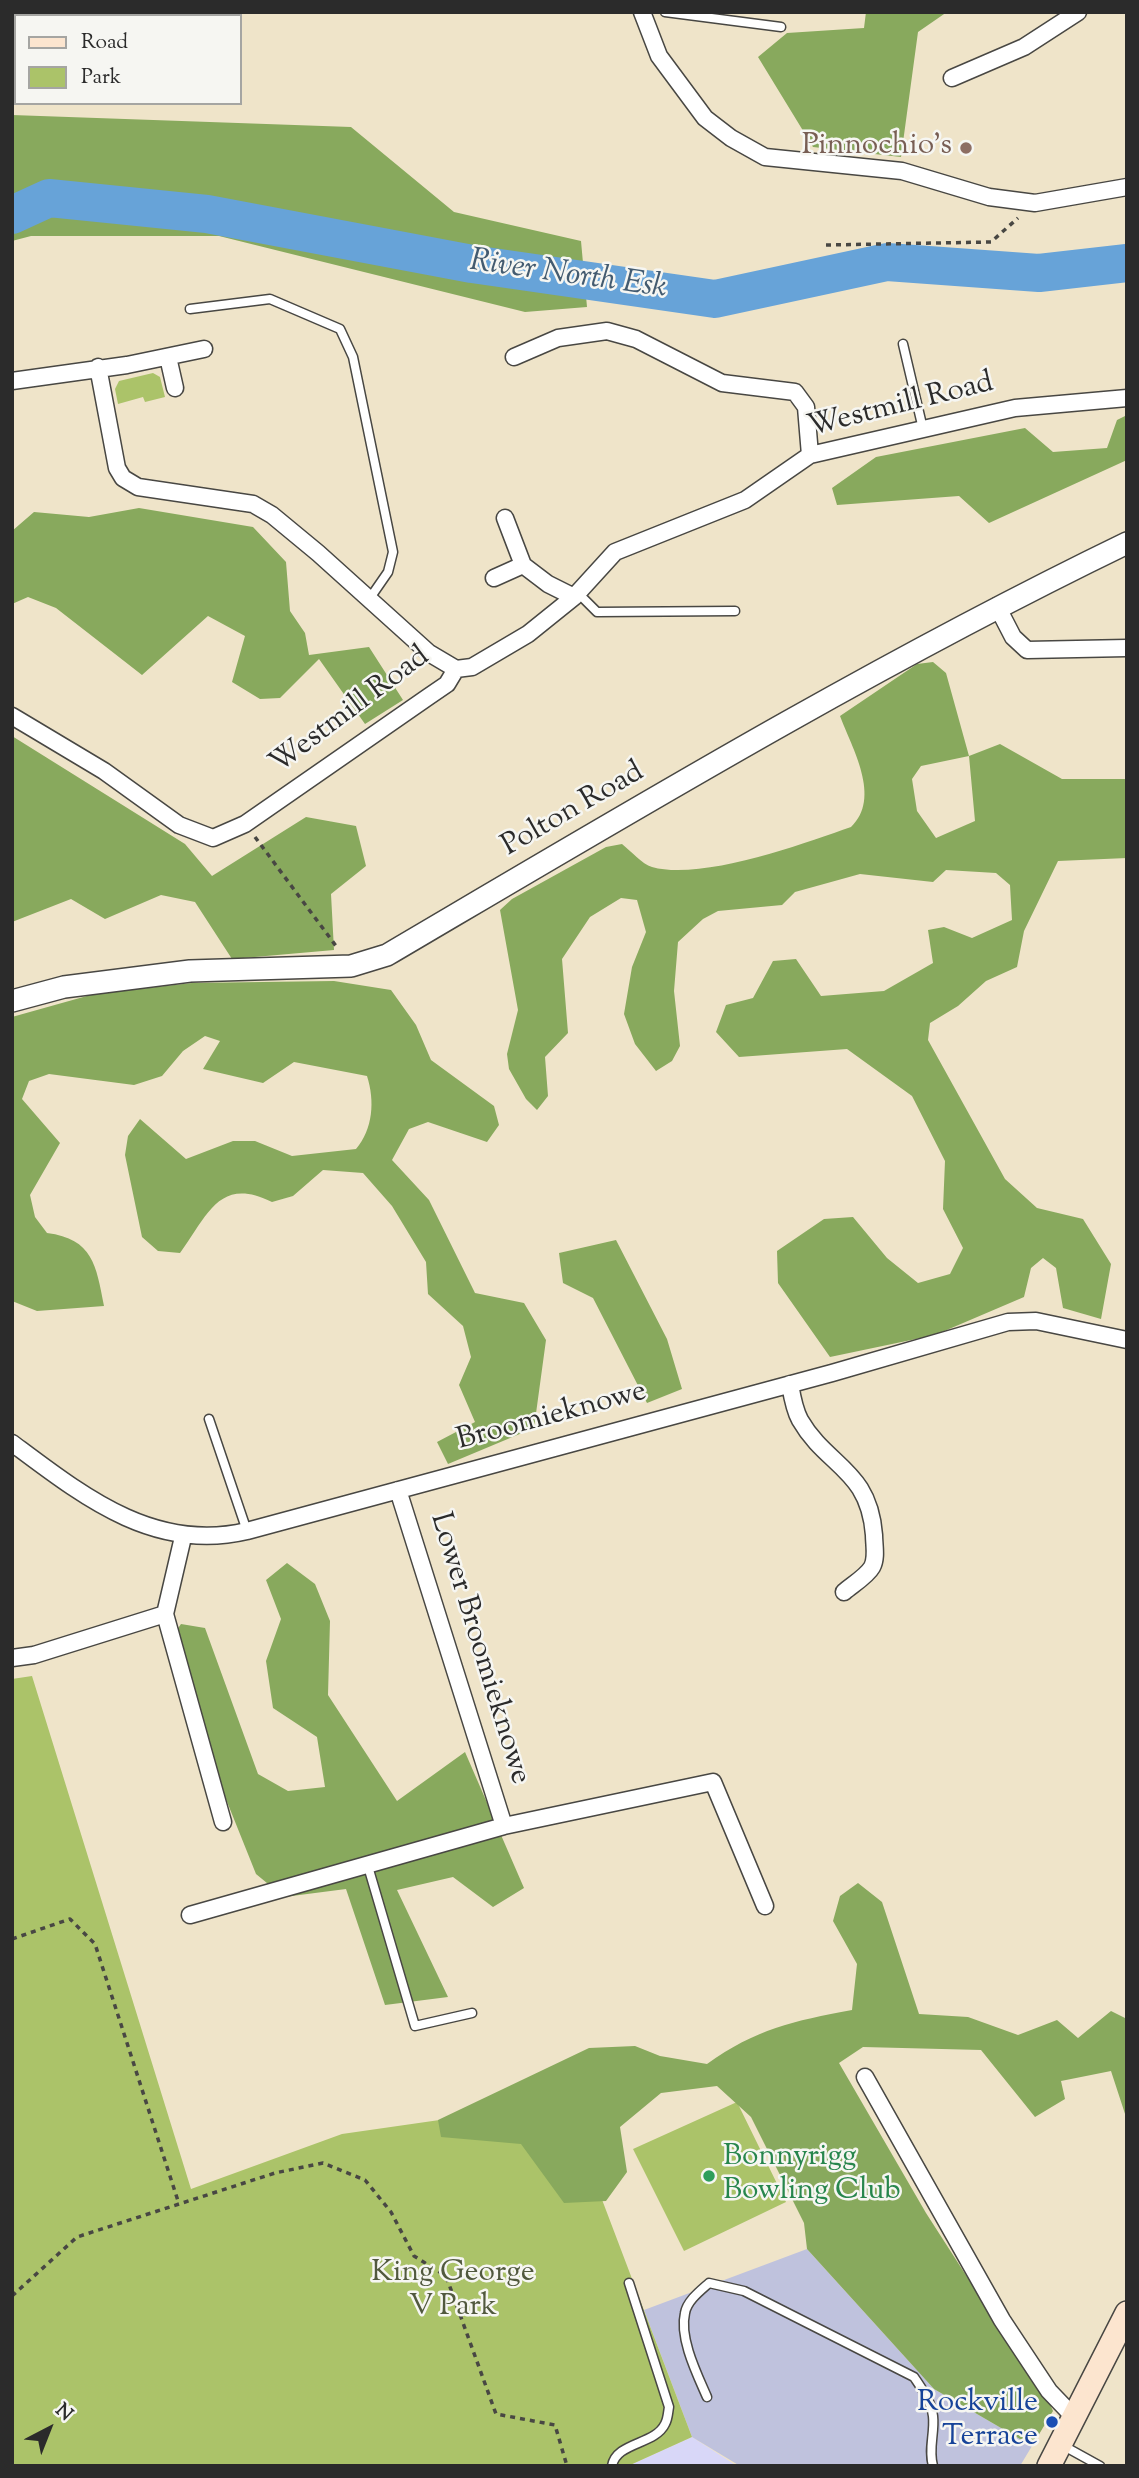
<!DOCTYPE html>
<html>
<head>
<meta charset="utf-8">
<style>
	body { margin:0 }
	#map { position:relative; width:1139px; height:2478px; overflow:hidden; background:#efe4c9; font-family:"Sorts Mill Goudy",serif }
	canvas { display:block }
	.frame { position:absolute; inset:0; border:14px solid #2b2b2b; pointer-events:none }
	.legend { position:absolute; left:14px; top:14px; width:228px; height:91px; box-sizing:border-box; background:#f6f6f2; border:2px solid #a5a5a2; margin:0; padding:9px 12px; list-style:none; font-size:21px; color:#2b2b2b }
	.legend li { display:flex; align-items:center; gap:14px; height:35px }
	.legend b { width:35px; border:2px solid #a5a5a2 }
	.north { position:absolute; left:14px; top:2394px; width:70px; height:70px; -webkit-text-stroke:5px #f6f6f2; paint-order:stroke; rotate:42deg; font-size:19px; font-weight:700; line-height:28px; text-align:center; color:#2b2b2b }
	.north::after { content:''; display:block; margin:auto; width:24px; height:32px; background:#2b2b2b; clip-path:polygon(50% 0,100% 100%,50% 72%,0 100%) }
</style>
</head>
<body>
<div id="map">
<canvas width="1139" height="2478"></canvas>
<div class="frame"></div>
<ul class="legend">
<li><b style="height:9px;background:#fce5cf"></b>Road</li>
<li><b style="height:19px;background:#abc369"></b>Park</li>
</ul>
<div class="north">N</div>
</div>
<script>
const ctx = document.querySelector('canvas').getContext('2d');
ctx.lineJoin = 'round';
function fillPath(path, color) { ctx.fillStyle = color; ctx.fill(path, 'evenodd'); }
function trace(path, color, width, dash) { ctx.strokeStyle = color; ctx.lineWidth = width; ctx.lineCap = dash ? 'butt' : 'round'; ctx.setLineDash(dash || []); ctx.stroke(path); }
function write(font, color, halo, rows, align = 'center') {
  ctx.font = font + ' "Sorts Mill Goudy",serif'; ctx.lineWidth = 5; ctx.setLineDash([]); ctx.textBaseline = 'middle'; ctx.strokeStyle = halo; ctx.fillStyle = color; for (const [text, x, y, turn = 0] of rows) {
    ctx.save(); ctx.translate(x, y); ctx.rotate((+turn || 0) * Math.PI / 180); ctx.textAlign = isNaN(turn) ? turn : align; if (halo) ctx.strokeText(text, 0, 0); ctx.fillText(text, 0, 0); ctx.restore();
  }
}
const built = new Path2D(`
	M692,2437L737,2466H628Z`);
const industrial = new Path2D(`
	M807,2249L934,2389L1032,2446L1020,2466H740L692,2437L644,2310Z`);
const green = new Path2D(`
	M153,373L160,377L165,397L145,402L143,397L118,404L115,389L119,381Z
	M32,1676L191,2189L342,2134L565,2102L692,2437L628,2466H12V1679Z
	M737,2102L786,2202L684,2251L633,2149Z`);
const forest = new Path2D(`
	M866,12H947L918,32L901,157L813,147L758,57L787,33L864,28Z
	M12,115L351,127L454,212L581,241L587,307L525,312L219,236H31L12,241Z
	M1127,415V460L989,523L959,496L837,505L832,488L876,457L1025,428L1053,452L1107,448L1117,420Z
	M139,508L253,527L286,562L290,611L305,633L309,655L369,647L403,700L365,724L319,659L280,698L260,699L232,682L245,636L208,616L142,675L56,608L28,597L12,604V531L34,512L89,517Z
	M933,662L946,673L969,756L1000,744L1062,779H1127V858L1058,861L1024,931L1017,967L986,981L958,1006L930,1023L928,1040L1005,1179L1037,1208L1083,1219L1111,1264L1101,1319L1063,1308L1056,1268L1043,1258L1031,1268L1024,1297L935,1335L830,1357L778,1283L777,1251L824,1219L853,1217L887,1258L918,1283L950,1274L963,1248L943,1209L945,1161L912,1096L847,1049L739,1057L716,1032L726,1005L753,998L773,961L796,959L821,996L884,991L933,963L928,930L944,927L972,938L1012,920L1010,885L996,873L946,870L933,882L860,874L795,892L782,905L718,911L703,919L678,942L674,991L680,1046L672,1061L656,1071L635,1044L624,1014L632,967L646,932L637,900L621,898L590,917L562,959L568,1033L545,1057L548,1096L537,1110L526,1099L509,1069L507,1054L518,1010L500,910L512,899L606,847L622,844C631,851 642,864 652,867C701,881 803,844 851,827C882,798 852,748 840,716L917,664ZM969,756L975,821L936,838L917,811L912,779L921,766Z
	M12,736L185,844L212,876L306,817L356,826L366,866L331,894L334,950L232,959L195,902L161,895L105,919L71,899L12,922Z
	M334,981L391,990L416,1025L431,1060L494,1106L499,1125L487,1142L428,1122L409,1129L392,1160L429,1200L475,1293L524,1303L546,1340L534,1428L448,1464L437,1442L475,1422L459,1385L471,1357L463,1326L428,1294L426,1262L392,1206L363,1173L323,1170L293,1196L272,1202C219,1176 208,1215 180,1253L158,1251L142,1237L125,1155L128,1136L140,1119L186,1159L233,1141H255L292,1156L356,1149C373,1129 375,1101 367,1076L294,1062L263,1083L203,1069L220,1041L205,1036L183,1051L162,1076L134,1085L49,1074L29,1081L22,1099L60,1143L30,1195L35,1217L47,1233C93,1239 96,1265 104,1306L37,1311L12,1301V1017L94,994L192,983Z
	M616,1240L667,1339L682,1389L647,1403L593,1298L563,1283L559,1253Z
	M287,1563L315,1584L330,1621L328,1695L397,1801L465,1752L524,1888L493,1907L453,1877L397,1890L448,1997L385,2005L346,1889L284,1897L256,1874L165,1647L181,1624L205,1628L258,1774L288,1791L325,1787L317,1737L273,1708L266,1661L281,1619L266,1580Z
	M858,1883L882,1902L919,2014L968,2017L1018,2035L1057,2020L1078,2038L1111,2011L1127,2019V2120L1111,2071L1061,2081L1065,2099L1035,2117L981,2050L863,2047L839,2063L926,2213L998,2325L1036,2372L1053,2411L1032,2446L934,2389L807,2249L804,2223L751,2117L717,2086L661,2093L620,2127L627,2172L606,2201L564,2203L521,2144L441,2137L438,2120L589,2048L635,2046L660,2056L707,2064C756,2029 793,2021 852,2010L857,1964L833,1921L840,1896Z`);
const river = new Path2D(`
	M12,215L49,198L207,214L472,264L715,299L887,262L1039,273L1127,263`);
const path = new Path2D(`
	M826,245L991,242L1018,218
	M255,837L336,946
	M12,1939L70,1919L95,1944L179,2204
	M12,2296L77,2237L275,2173L323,2163L365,2180L391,2212L414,2256L446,2276L496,2414L555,2425L567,2466`);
const service = new Path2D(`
	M665,12L781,27
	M190,309L270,299L340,329L353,357L393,552L388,572L370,598
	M903,344L923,429
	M578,593L597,612L735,611
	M209,1419L247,1531
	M367,1863L415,2026L472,2013
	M707,2397C697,2374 679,2338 685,2313C687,2301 700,2291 709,2283L744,2291L914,2377C922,2389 931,2401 933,2416C935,2433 928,2449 933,2466
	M1062,2445L1100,2466
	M612,2466C616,2442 655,2445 665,2424C668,2419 668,2412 669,2407L629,2283`);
const minor = new Path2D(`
	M642,12L659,56L705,118L731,138L765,157L902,171L989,197L1035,203L1127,187
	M952,78L1024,47L1078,12
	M168,357L175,388
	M514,357L558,338L607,331L636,339L722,383L795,392L806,407L810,455
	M98,367L117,468L123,478L138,487L253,504L272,515L318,553L429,653L456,669
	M12,381L127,365L204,349
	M505,518L523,565L548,584L574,597
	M494,578L523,565
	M997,606L1013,637L1027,650L1127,648
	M12,716L104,771L179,825L213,838L245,824L428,697L447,684L456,669L472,667L528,634L574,597L615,552L745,500L810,455L1015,408L1127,398
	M790,1384C792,1396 794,1409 800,1420C827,1467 869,1469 874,1535C874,1545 877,1558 872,1567C867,1576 852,1585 844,1592
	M12,1443C83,1496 154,1553 247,1531L832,1373L1008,1322L1036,1321L1127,1340
	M398,1490L504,1826
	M165,1614L223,1822
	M12,1658L34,1655L165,1614L183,1537
	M190,1915L504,1826L713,1782L765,1906
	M865,2077L1002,2320L1049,2391L1073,2416`);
const tertiary = new Path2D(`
	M12,1001L64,987L190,971L351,966L387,955C630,812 873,666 1127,543`);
const secondary = new Path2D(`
	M1049,2466L1127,2313`);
const markers = [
	[966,148,7,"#8d6e63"],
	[709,2176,7,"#2e9e5b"],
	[1052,2422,7,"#1a4fb4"]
];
const educationNames = [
	["Pinnochio's",952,148]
];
const streetNames = [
	["Westmill Road",901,407,-14],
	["Westmill Road",351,712,-37],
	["Polton Road",574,811,-30],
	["Broomieknowe",552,1418,-15],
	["Lower Broomieknowe",478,1649,73]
];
const leisureNames = [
	["Bonnyrigg",723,2159],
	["Bowling Club",723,2193]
];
const parkNames = [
	["King George",453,2275],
	["V Park",453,2309]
];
const transitNames = [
	["Rockville",1038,2405],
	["Terrace",1038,2439]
];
const waterNames = [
	["River North Esk",568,277,8]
];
fillPath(built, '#d8d7f8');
fillPath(industrial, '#bfc2dd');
fillPath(green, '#abc369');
fillPath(forest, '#88a95d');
trace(river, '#67a3d8', 38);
trace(service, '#484743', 11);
trace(minor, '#484743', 19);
trace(tertiary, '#484743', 24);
trace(secondary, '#484743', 26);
trace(path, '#484743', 3.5, [5, 5]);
trace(service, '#fff', 8);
trace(minor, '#fff', 16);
trace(tertiary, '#fff', 21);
trace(secondary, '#fce5cf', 23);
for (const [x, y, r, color] of markers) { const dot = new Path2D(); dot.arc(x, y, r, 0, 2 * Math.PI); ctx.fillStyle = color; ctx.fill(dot); trace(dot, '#f6f6f2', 2.5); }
write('30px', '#785e54', '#f6f6f2', educationNames, 'right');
write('30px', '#2b2b2b', '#f6f6f2', streetNames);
write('30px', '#27864d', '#f6f6f2', leisureNames, 'left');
write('30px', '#51593e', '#f6f6f2', parkNames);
write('30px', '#164399', '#f6f6f2', transitNames, 'right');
write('italic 32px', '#435b70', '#f6f6f2', waterNames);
</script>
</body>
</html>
